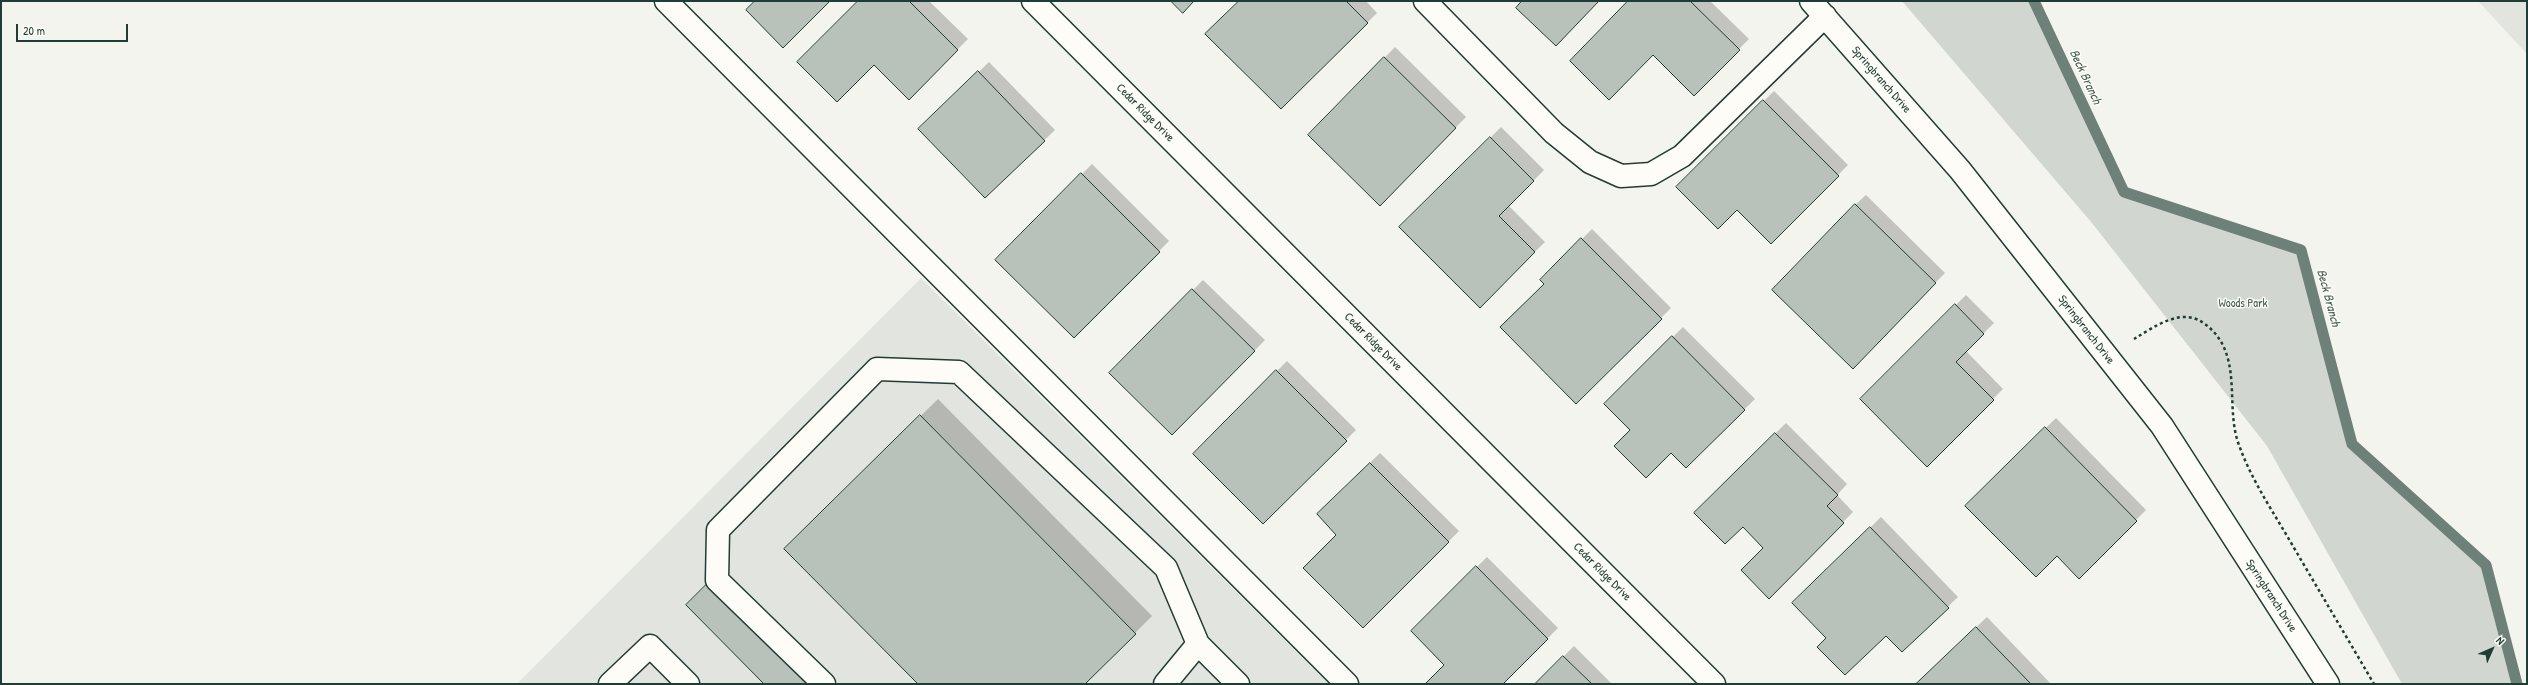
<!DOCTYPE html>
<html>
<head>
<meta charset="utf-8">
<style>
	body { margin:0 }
	#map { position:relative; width:2528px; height:685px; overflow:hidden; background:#f4f4ef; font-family:"Patrick Hand",sans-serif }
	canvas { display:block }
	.frame { position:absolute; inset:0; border:2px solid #1f3d34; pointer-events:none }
	.north { position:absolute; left:2472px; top:629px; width:40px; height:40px; -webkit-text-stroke:3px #fdfcf7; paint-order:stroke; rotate:45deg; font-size:11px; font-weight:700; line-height:16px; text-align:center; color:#1f3d34 }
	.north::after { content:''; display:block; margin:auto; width:14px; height:18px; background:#1f3d34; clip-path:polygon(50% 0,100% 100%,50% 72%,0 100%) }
	.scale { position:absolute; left:16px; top:24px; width:112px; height:18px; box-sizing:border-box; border:2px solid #1f3d34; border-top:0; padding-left:5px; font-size:12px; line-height:14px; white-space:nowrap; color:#1f3d34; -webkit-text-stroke:3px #fdfcf7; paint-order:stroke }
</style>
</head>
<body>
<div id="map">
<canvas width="2528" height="685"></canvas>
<div class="frame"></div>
<div class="north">N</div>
<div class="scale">20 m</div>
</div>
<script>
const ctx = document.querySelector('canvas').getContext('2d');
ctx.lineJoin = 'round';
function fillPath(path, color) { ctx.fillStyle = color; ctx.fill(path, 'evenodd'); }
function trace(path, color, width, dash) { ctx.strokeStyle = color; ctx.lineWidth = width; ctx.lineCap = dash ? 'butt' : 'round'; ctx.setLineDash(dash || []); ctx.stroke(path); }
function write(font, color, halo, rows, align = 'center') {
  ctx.font = font + ' "Patrick Hand",sans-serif'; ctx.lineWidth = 3; ctx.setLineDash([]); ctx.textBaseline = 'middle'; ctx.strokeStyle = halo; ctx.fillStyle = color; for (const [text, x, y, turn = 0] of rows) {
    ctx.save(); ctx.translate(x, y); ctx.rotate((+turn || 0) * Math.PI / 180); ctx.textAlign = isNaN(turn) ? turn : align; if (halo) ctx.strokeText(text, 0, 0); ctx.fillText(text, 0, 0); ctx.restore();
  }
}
const built = new Path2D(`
	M2478,1H2527V54Z
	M921,278L1329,684H517Z`);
const green = new Path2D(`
	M1902,1H2034L2124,192L2301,250L2352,444L2486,565L2517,684H2402L2267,446L2092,223Z`);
const shadow = new Path2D(`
	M859,1H929L968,39L909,98L874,63Z
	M1240,1H1366L1377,13L1281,108Z
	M1630,1H1710L1749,39L1694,94L1653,53Z
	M1395,47L1466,117L1380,204L1310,135Z
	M989,62L1055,130L985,197L930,119Z
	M1774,91L1848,165L1771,242L1737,208L1677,187Z
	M1501,127L1544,170L1509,206L1545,242L1480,306L1401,227Z
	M1092,164L1169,241L1074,337L996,260Z
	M1866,195L1945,273L1863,357L1855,205Z
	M1592,229L1671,308L1576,403L1545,284L1541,280Z
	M1203,280L1265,340L1172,434L1110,373Z
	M1966,295L1994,323L1966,351L2003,389L1927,465L1861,399Z
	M1683,327L1755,399L1686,466L1671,451L1632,430L1605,404Z
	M1287,361L1356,430L1263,523L1194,454Z
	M938,399L1152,616L1084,684H919L785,549Z
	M2056,418L2146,510L2079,577L2057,554L1966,506Z
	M1786,423L1847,484L1837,495L1853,512L1769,597L1764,548L1743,525L1695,513Z
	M1380,453L1459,531L1363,627L1338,535L1318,514Z
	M1881,517L1958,597L1902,651L1886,634L1827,638L1794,603Z
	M1487,557L1558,628L1502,684H1427L1446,665L1412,631Z
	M713,579L818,684H765Z
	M1987,617L2051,684H1916Z
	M1574,646L1612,684H1536Z`);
const stream = new Path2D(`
	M2034,1L2124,192L2301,250L2352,444L2486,565L2517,684`);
const building = new Path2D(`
	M755,1H830L783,48L746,10Z
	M858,1H909L958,50L909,100L874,65L837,102L797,62Z
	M1171,1H1194L1183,13Z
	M1239,1H1346L1368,23L1281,109L1205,34Z
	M1522,1H1599L1556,46L1516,8Z
	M1628,1H1690L1740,50L1694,96L1653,55L1609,100L1570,61Z
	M1384,57L1456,128L1380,206L1308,135Z
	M978,71L1045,141L985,198L918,129Z
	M1763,100L1839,176L1771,244L1737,210L1718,229L1676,187Z
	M1490,137L1534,181L1499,216L1535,252L1480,308L1399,227Z
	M1081,173L1160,252L1074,338L995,260Z
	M1855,204L1936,283L1853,369L1772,290Z
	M1581,238L1662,319L1576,404L1500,327L1544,284L1540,280Z
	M1192,289L1255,351L1172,435L1109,373Z
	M1955,304L1984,334L1956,362L1994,400L1927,467L1860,399Z
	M1672,336L1745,410L1686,468L1671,453L1646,478L1614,446L1630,430L1604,404Z
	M1276,370L1347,441L1263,524L1193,454Z
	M920,415L1136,634L1085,684H918L784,549Z
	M2045,427L2137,521L2079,579L2057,556L2036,577L1965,506Z
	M1775,433L1838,495L1827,506L1844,523L1769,599L1741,570L1763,548L1743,527L1725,544L1694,513Z
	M1370,463L1449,542L1363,628L1303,568L1336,535L1317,514Z
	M1870,527L1949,608L1902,652L1886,636L1845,675L1817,647L1826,638L1792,603Z
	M1476,566L1548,639L1503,684H1425L1444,665L1411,631Z
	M708,583L807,684H764L686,605Z
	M1976,627L2031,684H1916Z
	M1563,656L1592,684H1535Z`);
const path = new Path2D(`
	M2134,339C2154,327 2182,306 2205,324C2245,354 2224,406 2239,445C2251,479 2272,510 2290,541C2318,589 2346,636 2374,684`);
const minor = new Path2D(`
	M666,1L1347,684
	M1033,1L1714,684
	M1425,1L1554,133L1590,162L1621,176L1651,174L1682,156L1825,16
	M1811,1L1960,170L2162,426L2328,684
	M1198,644L1238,684
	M610,684L650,646L688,684
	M824,684L717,580L718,530L877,369L959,372L1166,568L1198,644L1165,684`);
const streetNames = [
	["Springbranch Drive",1881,80,49],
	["Cedar Ridge Drive",1145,113,45],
	["Springbranch Drive",2086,330,52],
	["Cedar Ridge Drive",1373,342,45],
	["Cedar Ridge Drive",1602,572,45],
	["Springbranch Drive",2271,596,57]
];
const parkNames = [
	["Woods Park",2243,304]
];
const waterNames = [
	["Beck Branch",2085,77,65],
	["Beck Branch",2328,298,75]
];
fillPath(built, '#e2e5df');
fillPath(green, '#d1d6d1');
fillPath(shadow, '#0003');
trace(stream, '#6e8179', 11);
fillPath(building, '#b9c1bb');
trace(building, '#1f3d34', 1);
trace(minor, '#1f3d34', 25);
trace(path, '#1f3d34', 2.5, [3, 3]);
trace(minor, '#fdfcf7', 22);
write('12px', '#1f3d34', '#fdfcf7', streetNames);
write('12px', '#435c53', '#fdfcf7', parkNames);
write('italic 13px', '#475f56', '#fdfcf7', waterNames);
</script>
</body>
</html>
